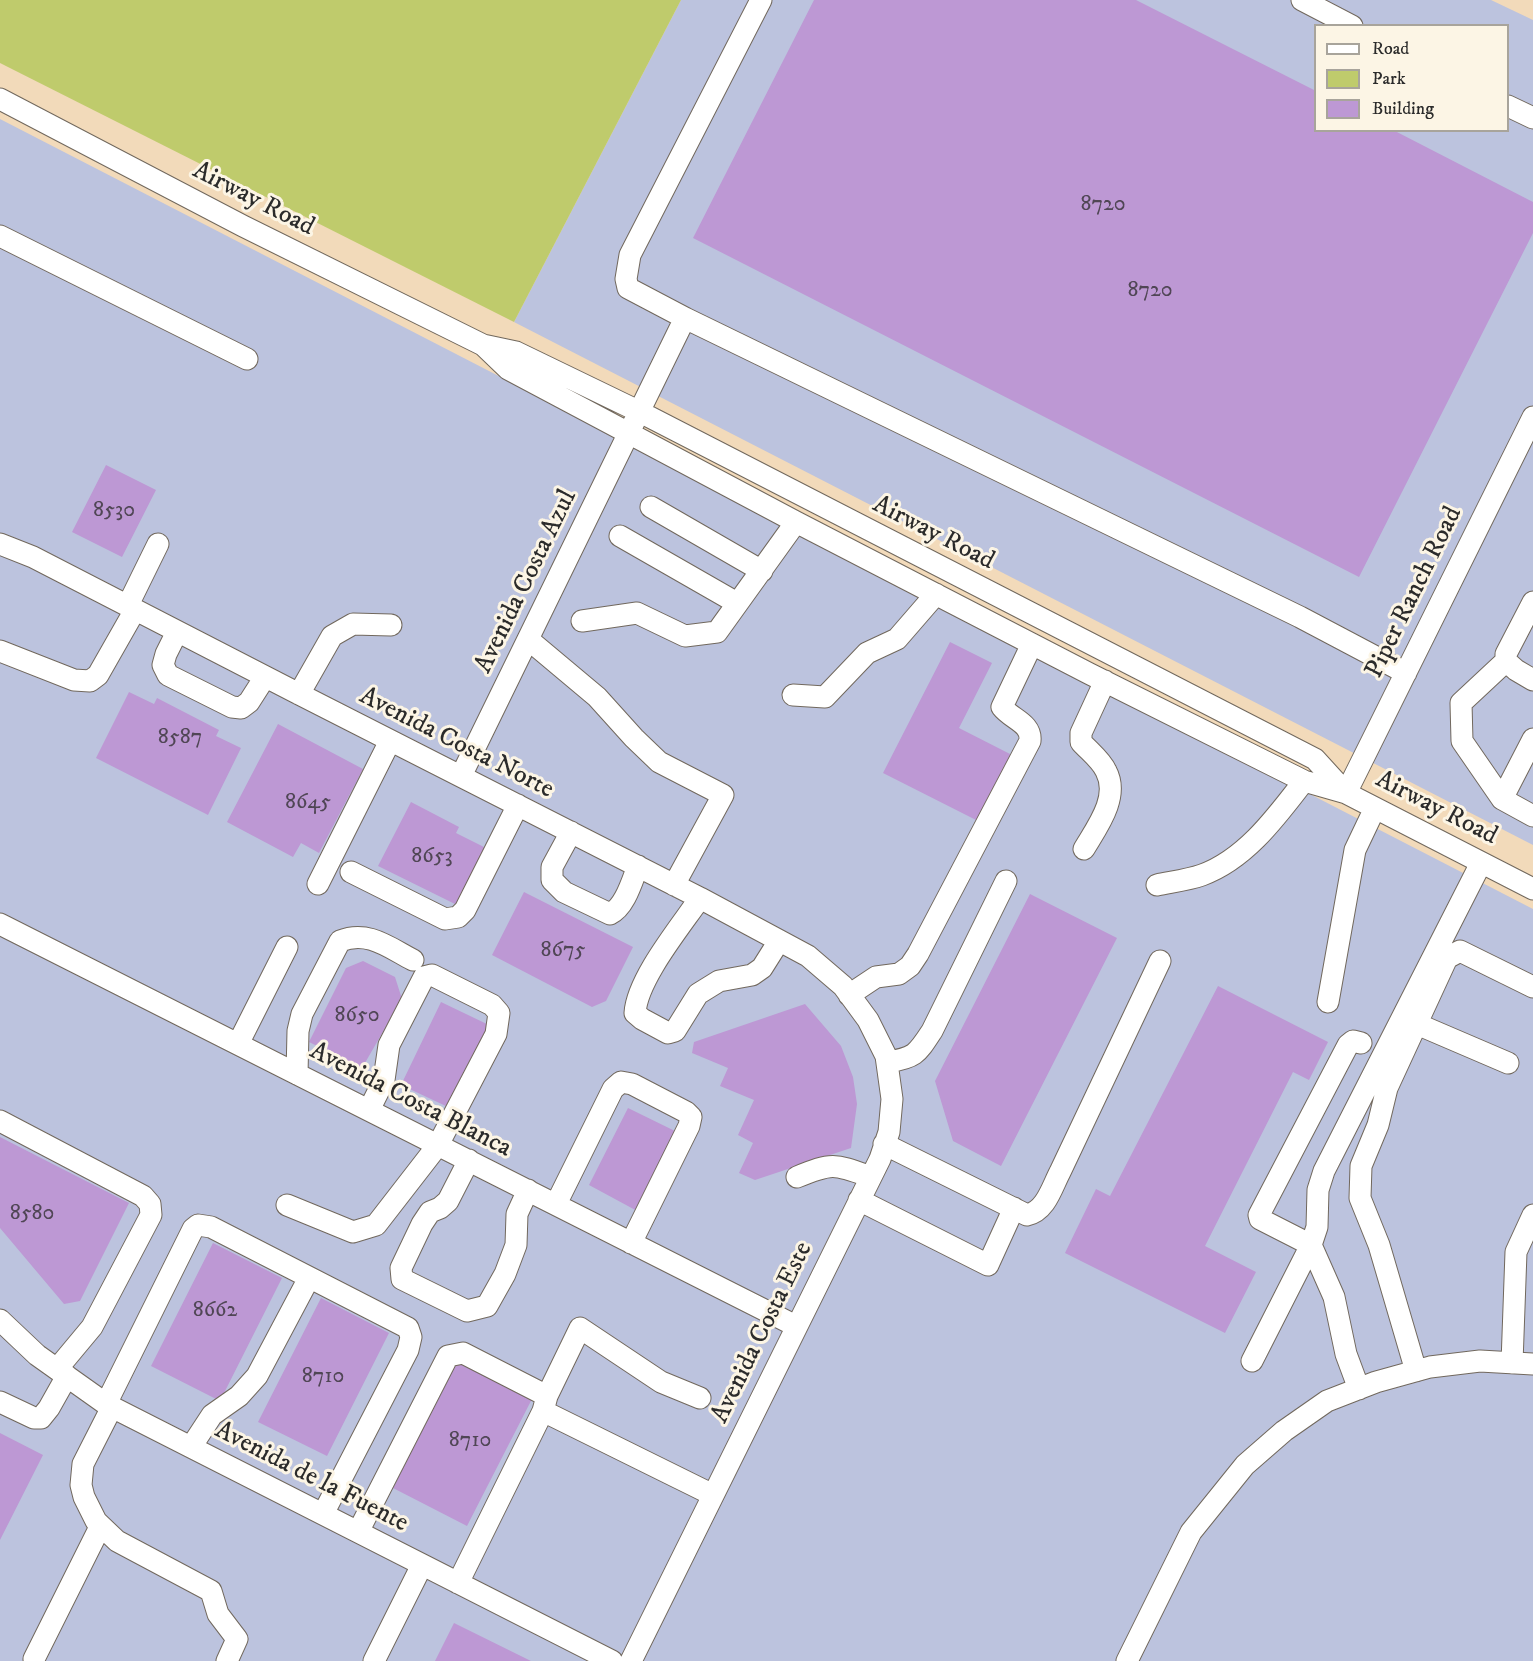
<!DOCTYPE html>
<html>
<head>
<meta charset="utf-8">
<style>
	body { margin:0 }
	#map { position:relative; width:1533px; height:1661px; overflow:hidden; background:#f2daba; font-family:"IM FELL DW Pica",serif }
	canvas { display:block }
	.legend { position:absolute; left:1314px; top:24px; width:195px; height:108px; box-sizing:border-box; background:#fcf5e5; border:2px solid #a8a49b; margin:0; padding:8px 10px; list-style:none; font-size:18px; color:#2b2b2b }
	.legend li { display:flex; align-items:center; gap:12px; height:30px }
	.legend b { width:30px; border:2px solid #a8a49b }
</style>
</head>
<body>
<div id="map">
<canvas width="1533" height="1661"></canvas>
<ul class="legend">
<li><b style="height:8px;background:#fff"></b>Road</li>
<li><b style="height:16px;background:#bfcb6c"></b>Park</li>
<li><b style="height:16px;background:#bd98d4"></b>Building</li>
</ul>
</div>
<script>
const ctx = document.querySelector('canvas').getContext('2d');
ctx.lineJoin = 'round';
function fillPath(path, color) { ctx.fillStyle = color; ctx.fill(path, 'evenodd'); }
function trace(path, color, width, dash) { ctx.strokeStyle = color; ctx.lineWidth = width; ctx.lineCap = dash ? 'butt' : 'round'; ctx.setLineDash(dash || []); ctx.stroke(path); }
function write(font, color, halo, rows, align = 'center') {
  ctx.font = font + ' "IM FELL DW Pica",serif'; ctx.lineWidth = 6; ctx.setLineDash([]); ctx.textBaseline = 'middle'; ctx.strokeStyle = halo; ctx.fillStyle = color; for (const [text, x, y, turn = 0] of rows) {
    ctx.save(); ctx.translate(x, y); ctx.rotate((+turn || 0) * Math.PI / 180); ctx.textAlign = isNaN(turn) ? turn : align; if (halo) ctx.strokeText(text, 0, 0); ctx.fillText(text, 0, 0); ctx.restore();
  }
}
const industrial = new Path2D(`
	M681,0H1491L1533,20V845L514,322ZM1316,26H1508V130H1316Z
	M0,119L1533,909V1661H0Z`);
const green = new Path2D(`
	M0,0H681L514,322L0,63Z`);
const building = new Path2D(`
	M814,0H1136L1316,91V130H1393L1533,202V233L1359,577L693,238Z
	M106,465L156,490L122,557L72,532Z
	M950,642L992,663L959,728L1012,755L978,821L883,773Z
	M129,692L154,704L157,698L219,730L216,736L241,748L208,815L96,758Z
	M278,724L363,769L319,853L301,843L293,857L227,822Z
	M411,802L459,827L456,833L486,848L457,905L378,866Z
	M524,892L633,947L606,1001L592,1007L492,955Z
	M1030,894L1117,938L1001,1166L953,1141L935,1081Z
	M363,961L395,977L402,999L362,1068L309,1042L346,968Z
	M1218,986L1328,1042L1309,1080L1293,1072L1205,1246L1256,1272L1225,1333L1065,1253L1096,1189L1110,1196Z
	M441,1002L491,1026L448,1107L401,1085Z
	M805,1004L841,1046L853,1077L857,1104L851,1148L755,1180L739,1173L753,1143L738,1135L754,1100L720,1086L728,1068L692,1053L694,1042Z
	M628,1108L679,1133L639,1212L589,1185Z
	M0,1137L129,1203L80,1301L64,1304L0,1228Z
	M213,1243L282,1278L220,1401L151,1366Z
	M321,1298L389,1333L327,1456L258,1422Z
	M459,1359L533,1397L467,1526L393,1488Z
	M0,1433L43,1455L0,1540Z
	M454,1623L531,1661H435Z`);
const minor = new Path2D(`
	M1302,0L1352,26
	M0,99L243,226L483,345L516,352L640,412L1315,759L1346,793
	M1508,106L1533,118
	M0,236L247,359
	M685,318L628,288L626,279L630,255L761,0
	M483,345L508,369L796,522L1090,674L1304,781L1346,793L1533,889
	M651,507L762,571
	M620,536L737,603
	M0,544L33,557L299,694L700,898L808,956L843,986L868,1020L886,1056L892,1099L889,1132L880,1159L631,1661
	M1533,602L1506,654V661L1516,670L1533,680
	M128,605L158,544
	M582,621L637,613L685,636L717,632L796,522
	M177,632L166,654L163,665L168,675L232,707L241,708L249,702L265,677
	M529,640L597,697L634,738L659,762L723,795L674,885
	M0,651L74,680L90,681L98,675L135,610
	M1506,661L1461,703L1462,741L1502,799L1533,816
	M299,694L332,636L353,624L391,625
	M793,695L825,697L867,653L897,639L936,594
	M461,776L685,318L1300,617L1406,673
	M1346,793L1533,417
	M1502,799L1533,739
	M571,832L552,867V880L564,892L610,914C625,907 632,881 638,866
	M1084,849C1097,827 1120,797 1106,771C1101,760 1089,751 1081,742V733L1105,681
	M351,872L445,919L458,917L465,910L518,805
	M318,884L390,741
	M1157,885C1171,882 1188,880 1202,875C1246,859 1277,816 1304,781
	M700,898C681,926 637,979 635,1013L642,1019L668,1033L675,1031L698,994L719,981L752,975L762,968L779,941
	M0,924L796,1326
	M849,995L876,977L899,974L910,966L918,954L1030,741C1032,723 1011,719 1002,707L1032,644
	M1328,1002L1355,850L1375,808
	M1417,1024L1508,1063
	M238,1044L287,947
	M887,1062C915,1058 917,1054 932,1031L1006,881
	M297,1074L298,1031L302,1014L340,941C368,930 388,947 413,960
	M0,1121L143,1196L150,1204L151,1215L92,1327L57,1369
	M884,1144L1027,1215C1046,1211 1052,1187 1060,1172L1160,961
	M469,1160L448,1201L440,1208L430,1212L422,1224L401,1268L402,1279L467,1311L487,1306L505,1274L516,1245L517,1214L528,1190
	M797,1177C833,1162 835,1164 871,1177
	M859,1200L988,1265L1014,1208
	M556,1204L613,1089L621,1082L632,1084L686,1112L691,1117L689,1126L631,1243
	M287,1205L353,1232L376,1225L438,1145L496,1034L499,1013L492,1005L432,975L424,977L389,1045L384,1080L369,1110
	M0,1320L37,1355L106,1404L612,1661
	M1252,1361L1311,1245L1317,1227L1318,1190L1324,1171L1481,863
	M1512,1363L1516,1252L1533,1215
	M1416,1371L1379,1245L1360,1198L1361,1166L1378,1125L1387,1088L1447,958L1460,951L1533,987
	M1359,1389L1346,1354L1334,1297L1311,1245L1260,1219L1259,1215L1348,1045L1353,1041L1361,1043
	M547,1396L580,1328L661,1382L700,1398
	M0,1402L34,1418H41L49,1408L67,1376
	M106,1404L193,1229L198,1225L211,1227L408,1328L411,1337L408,1350L323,1514
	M112,1407L83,1464L81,1485L84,1497L96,1521L117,1541L211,1591L218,1614L237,1639L227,1661
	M191,1447L212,1415L239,1396L257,1376L309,1278
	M358,1532L448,1356L463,1353L547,1396L543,1411
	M458,1583L543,1411L713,1495
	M34,1659L100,1527
	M374,1661L422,1565
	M1127,1661L1191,1532L1245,1465L1284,1431L1327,1401L1376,1382L1430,1367L1480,1361L1533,1364`);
const numberNames = [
	["8720",1103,205],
	["8720",1150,291],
	["8530",114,511],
	["8587",180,738],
	["8645",308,803],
	["8653",432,857],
	["8675",563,951],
	["8650",357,1016],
	["8580",32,1214],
	["8662",215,1311],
	["8710",323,1377],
	["8710",470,1441]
];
const streetNames = [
	["Airway Road",253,200,27],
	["Airway Road",933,534,27],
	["Avenida Costa Azul",527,582,-64],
	["Piper Ranch Road",1415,593,-64],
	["Avenida Costa Norte",456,744,27],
	["Airway Road",1436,809,27],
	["Avenida Costa Blanca",410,1101,27],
	["Avenida Costa Este",763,1333,-64],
	["Avenida de la Fuente",311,1478,27]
];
fillPath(industrial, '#bcc3de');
fillPath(green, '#bfcb6c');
fillPath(building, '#bd98d4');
trace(minor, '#71685d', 23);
trace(minor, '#fff', 21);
write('22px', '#504655', null, numberNames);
write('26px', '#2b2b2b', '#fcf5e5', streetNames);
</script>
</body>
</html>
